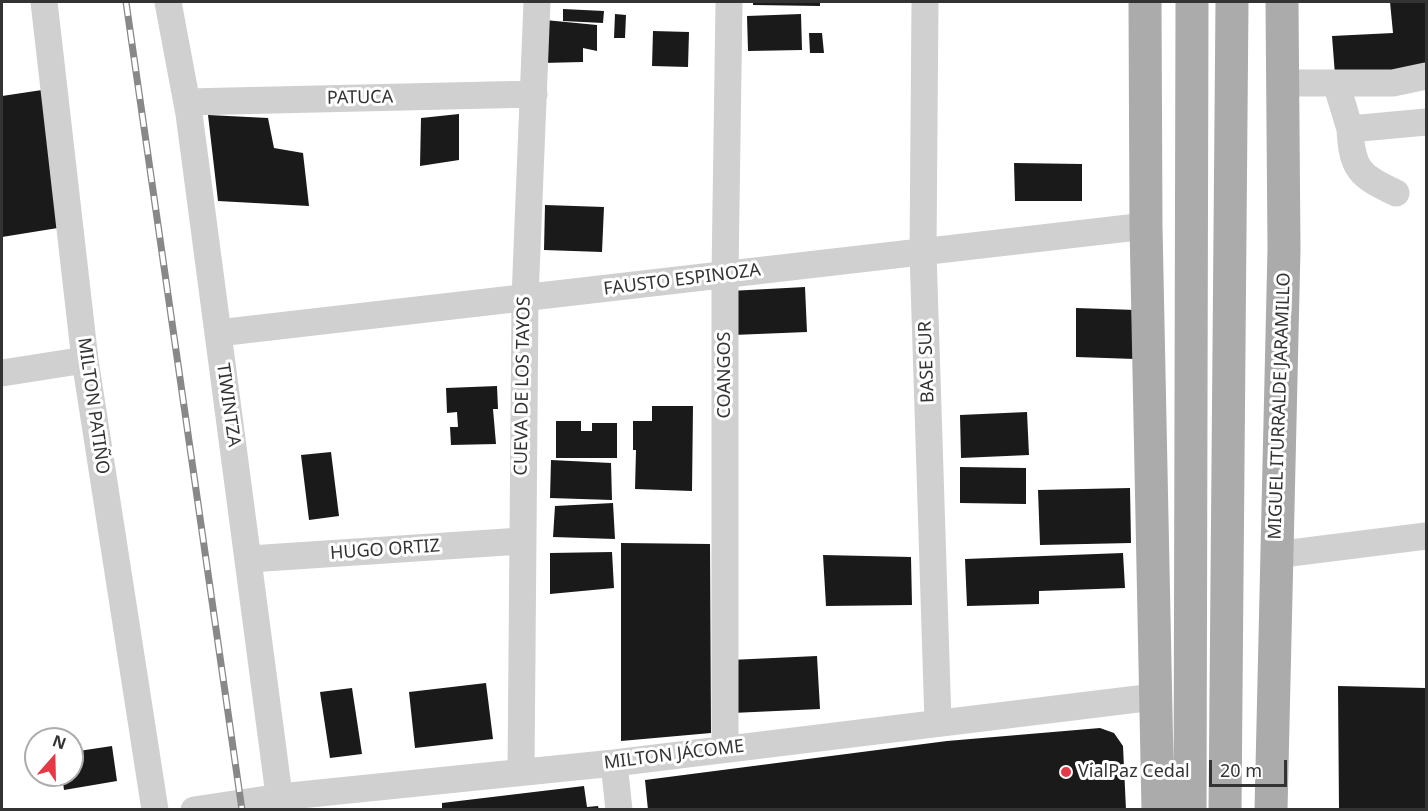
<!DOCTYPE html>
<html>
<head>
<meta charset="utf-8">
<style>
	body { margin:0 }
	#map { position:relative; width:1428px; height:811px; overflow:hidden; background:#fff; font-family:"Noto Sans",sans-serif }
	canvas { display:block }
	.frame { position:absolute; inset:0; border:3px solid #333; pointer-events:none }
	.north { position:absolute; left:24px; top:727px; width:60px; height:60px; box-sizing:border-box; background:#fff; border:2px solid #adadad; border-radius:50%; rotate:20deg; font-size:16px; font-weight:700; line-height:24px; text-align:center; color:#333 }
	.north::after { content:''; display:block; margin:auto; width:21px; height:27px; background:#e63946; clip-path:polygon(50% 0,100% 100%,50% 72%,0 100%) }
	.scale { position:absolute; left:1209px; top:760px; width:78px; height:27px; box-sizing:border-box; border:3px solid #333; border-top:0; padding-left:8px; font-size:18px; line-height:21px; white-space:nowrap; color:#333; -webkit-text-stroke:4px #fff; paint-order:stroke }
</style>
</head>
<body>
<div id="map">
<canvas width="1428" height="811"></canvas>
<div class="frame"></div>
<div class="north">N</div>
<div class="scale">20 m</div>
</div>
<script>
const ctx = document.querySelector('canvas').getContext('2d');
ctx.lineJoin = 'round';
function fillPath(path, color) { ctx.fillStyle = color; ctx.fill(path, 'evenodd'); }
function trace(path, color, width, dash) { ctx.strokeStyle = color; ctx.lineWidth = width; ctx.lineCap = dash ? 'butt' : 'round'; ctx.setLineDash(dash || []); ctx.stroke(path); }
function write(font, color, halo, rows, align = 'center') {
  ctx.font = font + ' "Noto Sans",sans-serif'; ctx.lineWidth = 6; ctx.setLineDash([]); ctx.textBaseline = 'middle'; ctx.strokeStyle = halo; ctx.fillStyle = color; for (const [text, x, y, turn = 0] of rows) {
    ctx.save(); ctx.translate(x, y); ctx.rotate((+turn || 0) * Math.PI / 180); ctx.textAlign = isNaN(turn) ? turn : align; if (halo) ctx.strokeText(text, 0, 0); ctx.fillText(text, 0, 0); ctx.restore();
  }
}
const building = new Path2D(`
	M753,2H820V6L753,5Z
	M1390,2H1426V67L1335,75L1332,36L1393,33Z
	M563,9L604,11L603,23L563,21Z
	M615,14L626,15L625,38H614Z
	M801,14L802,50L748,51L747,16Z
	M545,20L597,25V51L583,48V62L542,63Z
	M653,31L689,32L688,67L652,66Z
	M809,33H822L824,53H810Z
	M42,90L64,227L2,237V96Z
	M459,114V160L420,166L421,118Z
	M208,115L268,118L274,148L303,153L309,206L218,201Z
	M1014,163L1082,164V201H1015Z
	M545,205L604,207L602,252L544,250Z
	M805,287L807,332L733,335L730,291Z
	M1076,308L1136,310L1135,359L1076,357Z
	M497,386L498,409H493L496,444L451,445L450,427H458L457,412L447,413L446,388Z
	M652,406H693L692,491L635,489L636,450H633V421H652Z
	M1027,412L1029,455L961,458L960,415Z
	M556,421H581V431H592V423H617V458H556Z
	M331,452L339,516L309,520L301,455Z
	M551,460L611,463L612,500L550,498Z
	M960,467L1026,468V504L960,503Z
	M1130,488L1131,543L1040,545L1038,490Z
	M613,503L615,539L553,537L555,506Z
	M621,543L710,544L711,733L621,741Z
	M612,552L614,588L550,594V553Z
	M1123,553L1125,588L1039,591V604L967,606L965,559Z
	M823,555L911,557L912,605L826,606Z
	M817,656L820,709L732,713L730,660Z
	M486,683L493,739L415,748L409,692Z
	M1338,686L1426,688V810H1339Z
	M352,688L362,754L330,758L320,692Z
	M1100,728L1114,733L1123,746L1126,810H648L645,780L947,741Z
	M112,746L117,781L64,790L62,775H72V752Z
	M584,786L587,807L598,806L599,810H442V803Z`);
const minor = new Path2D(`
	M44,2L85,360L155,810
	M168,2L189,114L281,810
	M925,2L923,252L938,722
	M1283,83H1393L1426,76
	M1336,83L1350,129L1426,122
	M187,102L534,94
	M1350,129C1352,170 1360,176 1396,193
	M218,333L1146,226
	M2,373L85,360
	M1275,555L1426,536
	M250,559L521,541
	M725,749V275L729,2
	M614,763L619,810
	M521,771L525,298L537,2
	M194,810L280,797L614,763L1154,697`);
const major = new Path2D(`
	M1145,2L1146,226L1158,810
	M1190,810L1192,2
	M1225,810L1232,2
	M1271,810L1284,249L1282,2`);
const rail = new Path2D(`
	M126,2L242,810`);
const markers = [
	[1066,772,6,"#e63946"]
];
const streetNames = [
	["PATUCA",360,98,-1],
	["FAUSTO ESPINOZA",682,280,-7],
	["BASE SUR",927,362,-92],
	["COANGOS",725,375,-90],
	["CUEVA DE LOS TAYOS",523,386,-89],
	["TIWINTZA",228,405,82],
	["MILTON PATIÑO",93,406,82],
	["MIGUEL ITURRALDE JARAMILLO",1280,406,-88],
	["HUGO ORTIZ",385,550,-4],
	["MILTON JÁCOME",674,755,-7]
];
const poiNames = [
	["VialPaz Cedal",1078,772]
];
fillPath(building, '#1a1a1a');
trace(minor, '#d0d0d0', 27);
trace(major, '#ababab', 33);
trace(rail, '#888', 7);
trace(rail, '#fff', 4.5, [14]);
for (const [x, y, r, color] of markers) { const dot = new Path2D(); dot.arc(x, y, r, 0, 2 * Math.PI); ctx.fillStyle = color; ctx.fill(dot); trace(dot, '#fff', 2); }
write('18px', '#333', '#fff', streetNames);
write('18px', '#333', '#fff', poiNames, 'left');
</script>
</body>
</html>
